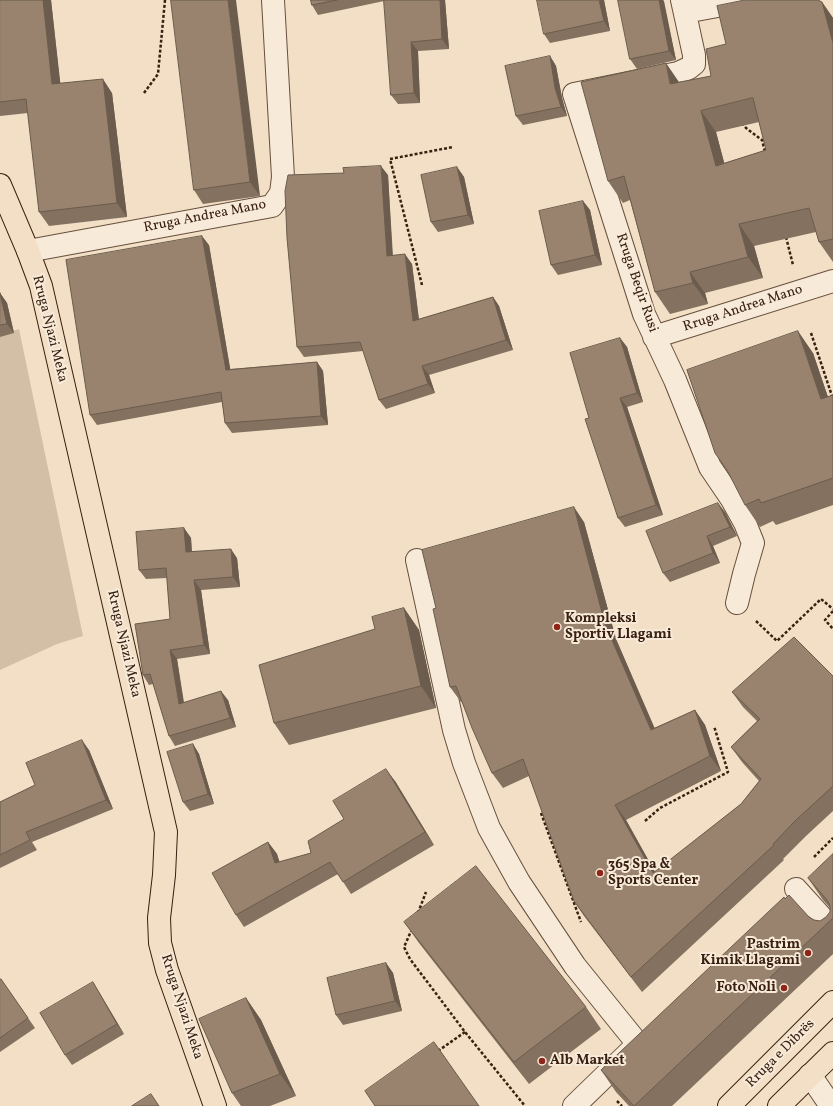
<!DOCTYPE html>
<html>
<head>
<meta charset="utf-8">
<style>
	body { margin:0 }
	canvas { display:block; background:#f2dfc5 }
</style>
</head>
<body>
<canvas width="833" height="1106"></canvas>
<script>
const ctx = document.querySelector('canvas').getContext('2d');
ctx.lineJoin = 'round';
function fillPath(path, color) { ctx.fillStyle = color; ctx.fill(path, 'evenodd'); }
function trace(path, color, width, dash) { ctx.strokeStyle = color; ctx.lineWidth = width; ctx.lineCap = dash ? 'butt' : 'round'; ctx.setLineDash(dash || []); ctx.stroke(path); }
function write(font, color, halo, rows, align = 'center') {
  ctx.font = font + ' Vollkorn,serif'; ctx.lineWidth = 4; ctx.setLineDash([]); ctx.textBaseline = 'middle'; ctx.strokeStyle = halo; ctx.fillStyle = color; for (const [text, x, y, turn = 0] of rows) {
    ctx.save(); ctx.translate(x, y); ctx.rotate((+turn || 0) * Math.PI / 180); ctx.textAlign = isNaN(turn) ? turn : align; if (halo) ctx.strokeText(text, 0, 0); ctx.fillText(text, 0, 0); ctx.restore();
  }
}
const green = new Path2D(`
	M19,329L83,636L57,644L0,670V335Z`);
const path = new Path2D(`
	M144,93L158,74L165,0
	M742,123L746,128L762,140L765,152
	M786,237L793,265
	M422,285L390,159L453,147
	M811,333L833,399
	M833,611L825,620L833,629
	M756,621L777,641L821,599L833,609
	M541,813L581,922
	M645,821L660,808L728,772L714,726
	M814,857L833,838
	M418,913L426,892
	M412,929L404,947L410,959L465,1032L525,1106
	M438,1051L465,1032
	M617,1101L622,1106`);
const minor = new Path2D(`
	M682,0L694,55V64L689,68L678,73L574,94L644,314L675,380L710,467L731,498L745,523L753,543L744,574L737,603
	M685,12L750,0
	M28,251L272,206L281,193L283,177L273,0
	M654,337L833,281
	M417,560L454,730L464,763L489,828L519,882L575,966L638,1044L574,1106
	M796,889L833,930
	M810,1075L831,1106`);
const major = new Path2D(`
	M0,185L28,251L41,286L166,832L164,875L159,918L160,943L167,970L215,1106
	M729,1106L833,1002
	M779,1106L833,1053`);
const wall = new Path2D(`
	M0,0H51L60,84L112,93L127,217L49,226L39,212L28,113L0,116Z
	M171,0L260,196L203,204L194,190Z
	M311,0H445L449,49L418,51L420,103L398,104L391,95L384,1L318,15L312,5Z
	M604,0L610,31L550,43L544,34Z
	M618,0H663L676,60L637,69L630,59Z
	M822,2L833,18V262L819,242L816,232L754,246L763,278L705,293L708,304L670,314L655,292L630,200L623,203L608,181L679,82L711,76L726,44ZM759,122L766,150L724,163L716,132Z
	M550,56L556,66L562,98L567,116L523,125L516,116Z
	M457,167L464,177L474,224L438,232L431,222Z
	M388,175L393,256L412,264L419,319L493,297L499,306L513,350L429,375L435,393L386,409L379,400L363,351L304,357L297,347Z
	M583,201L590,210L602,265L558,275L551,265Z
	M209,245L230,369L317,362L323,371L328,425L232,433L225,423L222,402L97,425L90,415Z
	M0,293L7,303L14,333L0,337Z
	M620,338L627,347L643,402L627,407L663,515L625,527L618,518L589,418Z
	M813,353L828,397L833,395V505L776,525L773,521L760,527L745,505Z
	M725,512L737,536L713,546L720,563L670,582L663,573Z
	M584,522L616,639L654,728L695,710L705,725L721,771L626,820L655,872L741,804L759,781L742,762L731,747L757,721L743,707L732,692L833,676V811L806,836L783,859L784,860L642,992L584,916L574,901L529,776L503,788L492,773L462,702H461L450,687L436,608Z
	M184,528L191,538L192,551L237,558L240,587L201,590L210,654L177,659L184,702L228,700L236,727L175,746L169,736L153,684L149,685L143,675L170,619L167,578L146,579L139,570Z
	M404,608L419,630L436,708L289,745L274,723L375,629Z
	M193,744L199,754L214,804L190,811L183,802Z
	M89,750L113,809L32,842L37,850L0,868V802L35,785Z
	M395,781L434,845L351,894L338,874L244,927L236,915L268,842L277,854L279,862L311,853L344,819Z
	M833,854V954L672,1106H629L616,1092L601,1070L785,899L814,920L820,921L826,917L830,912V908L823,900L808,878Z
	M404,922L586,1007L601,1029L529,1084L419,943Z
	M386,963L393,973L402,1011L343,1025L336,1015Z
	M0,979H1L35,1028L0,1052Z
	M99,992L124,1034L72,1065L65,1055Z
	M246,998L261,1020L296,1096L270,1106H241L232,1093Z`);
const shadedWall = new Path2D(`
	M43,0H51L62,98L52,84Z
	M228,0H236L260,196L250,182Z
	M440,0H445L449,49L442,39Z
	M599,0H604L610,31L604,21Z
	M659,0H663L664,1L676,60L669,51Z
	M822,2L833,18V43Z
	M411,42L418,51L420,103L414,93Z
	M550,56L556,66L562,98L567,116L561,107L555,88Z
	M666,63L681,85L670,84Z
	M103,79L112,93L127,217L117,203Z
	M701,111L716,132L731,188L716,166Z
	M381,166L388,175L393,266L387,256Z
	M457,167L464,177L474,224L468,215Z
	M583,201L590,210L602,265L595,255Z
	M739,224L754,246L763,278L748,257Z
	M202,236L209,245L232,379L226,370Z
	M405,254L412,264L420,330L413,321Z
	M690,272L705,293L708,304L693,283Z
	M0,293L7,303L14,333L7,324Z
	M493,297L499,306L513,350L506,340Z
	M798,331L813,353L833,412L821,399Z
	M620,338L627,347L643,402L637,393Z
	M317,362L323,371L328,425L321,416Z
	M422,366L429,375L435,393L428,384Z
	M620,398L627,407L663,515L656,505Z
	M718,503L725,512L737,536L730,527Z
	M574,507L584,522L616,639L662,745L651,730L605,624Z
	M184,528L191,538L192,561L186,552Z
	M707,536L713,546L720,563L713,553Z
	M231,549L237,558L240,587L233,577Z
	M194,580L201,590L210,654L204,645Z
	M404,608L419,630L436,708L421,686Z
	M170,650L177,659L185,713L179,704Z
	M221,691L228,700L236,727L230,718Z
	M695,710L705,725L721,771L710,756Z
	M82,740L89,750L113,809L106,800Z
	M193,744L199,754L214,804L208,794Z
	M386,769L395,781L434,845L425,832Z
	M615,805L626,820L664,888L653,873Z
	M268,842L277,854L284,875L275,863Z
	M386,963L393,973L402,1011L395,1001Z
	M93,982L99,992L124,1034L117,1024Z
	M246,998L261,1020L296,1096L280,1074Z`);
const building = new Path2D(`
	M0,0H43L52,84L103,79L117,203L39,212L26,99L0,102Z
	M171,0H228L250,182L194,190Z
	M311,0H337L312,5Z
	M384,0H440L442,39L411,42L414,93L391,95Z
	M537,0H599L604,21L544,34Z
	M618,0H659L669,51L630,59Z
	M745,0H818L822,2L833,43V239L819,242L809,208L739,224L748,257L690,272L693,283L655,292L624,176L608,181L581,82L666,63L670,84L711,76L706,49L726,44L717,6ZM753,98L766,150L716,166L701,111Z
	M550,56L555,88L561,107L516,116L505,66Z
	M381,166L387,256L405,254L413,321L493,297L506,340L422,366L428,384L379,400L360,342L297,347L287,238L285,191L288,175L344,173L343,168Z
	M457,167L468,215L431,222L421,175Z
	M583,201L595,255L551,265L539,211Z
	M202,236L226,370L317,362L321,416L225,423L221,392L90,415L66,260Z
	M0,293L7,324L0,325Z
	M798,331L821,399L833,395V478L761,503L759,499L745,505L727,470L715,453L687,370Z
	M620,338L637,393L620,398L656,505L618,518L585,419L589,418L570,353Z
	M718,503L730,527L707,536L713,553L663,573L646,531Z
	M574,507L605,624L651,730L695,710L710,756L615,805L653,873L741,804L761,779L731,747L760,719L732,692L794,637L833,676V786L795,821L773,844L774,845L631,977L574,901L523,759L492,773L472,728L456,686L450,687L433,609L436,608L422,550Z
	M184,528L186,552L231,549L233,577L194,580L204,645L170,650L179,704L221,691L230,718L169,736L150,674L143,675L135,624L170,619L166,568L139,570L136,532Z
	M404,608L421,686L274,723L259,665L375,629L372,617Z
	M82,740L106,800L26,832L30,840L0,855V802L35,785L26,763Z
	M193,744L208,794L183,802L167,752Z
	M386,769L425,832L343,882L330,862L236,915L212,873L268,842L275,863L311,853L308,841L344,819L333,801Z
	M833,854V918L634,1106L601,1070L784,897L785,899L789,895L809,917L814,920L820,921L826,917L830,912V905L827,900L808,878Z
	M476,866L586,1007L514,1062L404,922Z
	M386,963L395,1001L336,1015L327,978Z
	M0,979H1L28,1018L0,1038Z
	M93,982L117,1024L65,1055L40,1013Z
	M246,998L280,1074L232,1093L199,1019Z
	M434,1042L479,1106H375L365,1091Z
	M151,1094L159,1106H132Z`);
const markers = [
	[557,627,4,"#8f2418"],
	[600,873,4,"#8f2418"],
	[808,953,4,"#8f2418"],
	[784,988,4,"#8f2418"],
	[542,1061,4,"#8f2418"]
];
const streetNames = [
	["Rruga Andrea Mano",205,217,-11],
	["Rruga Beqir Rusi",636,283,71],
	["Rruga Andrea Mano",743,309,-18],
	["Rruga Njazi Meka",49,329,76],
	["Rruga Njazi Meka",123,644,77],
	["Rruga Njazi Meka",181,1007,72],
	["Rruga e Dibrës",781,1054,-45]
];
const poiNames = [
	["Kompleksi",565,619],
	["Sportiv Llagami",565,635],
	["365 Spa &",608,865],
	["Sports Center",608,881],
	["Pastrim",800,945,"right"],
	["Kimik Llagami",800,961,"right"],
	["Foto Noli",776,988,"right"],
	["Alb Market",550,1061]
];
fillPath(green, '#d3bfa6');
trace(minor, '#67503d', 24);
trace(major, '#392010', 24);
trace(path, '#392010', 2.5, [3, 2]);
trace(minor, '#f7ead9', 22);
trace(major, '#f2dfc5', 22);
fillPath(wall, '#84715f');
fillPath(shadedWall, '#6b5c4d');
fillPath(building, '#99836e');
trace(building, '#6b5c4d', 1);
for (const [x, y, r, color] of markers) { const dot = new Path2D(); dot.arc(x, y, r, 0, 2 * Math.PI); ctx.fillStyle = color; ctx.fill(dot); trace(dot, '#f7ead9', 1.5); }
write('14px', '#392010', '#f7ead9', streetNames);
write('bold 14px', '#392010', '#f7ead9', poiNames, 'left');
</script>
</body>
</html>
